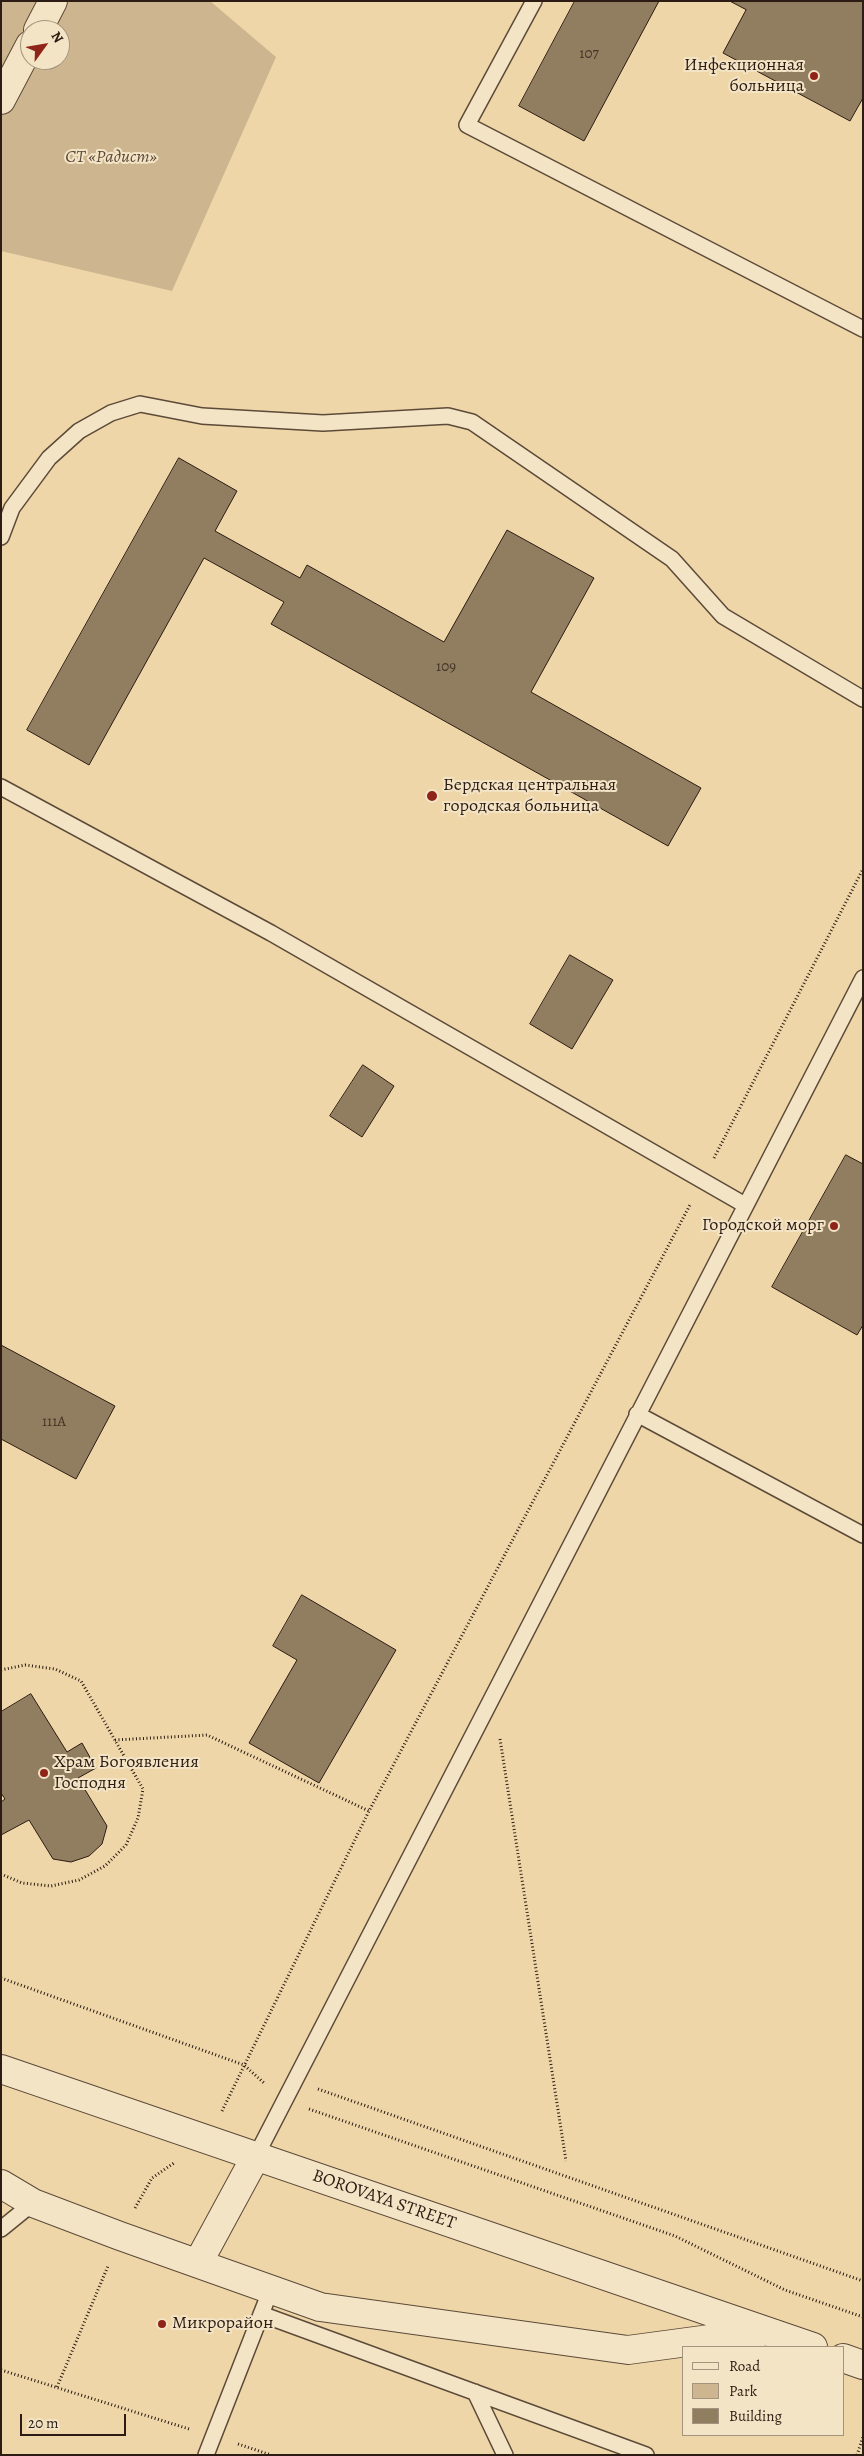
<!DOCTYPE html>
<html>
<head>
<meta charset="utf-8">
<style>
	body { margin:0 }
	#map { position:relative; width:864px; height:2456px; overflow:hidden; background:#eed6a8; font-family:Alegreya,serif }
	canvas { display:block }
	.frame { position:absolute; inset:0; border:2px solid #2c1c13; pointer-events:none }
	.legend { position:absolute; left:682px; top:2346px; width:162px; height:90px; box-sizing:border-box; background:#f4e4c6; border:1px solid #a4947e; margin:0; padding:6px 9px; list-style:none; font-size:15px; color:#2c1c13 }
	.legend li { display:flex; align-items:center; gap:10px; height:25px }
	.legend b { width:25px; border:1px solid #a4947e }
	.north { position:absolute; left:20px; top:20px; width:50px; height:50px; box-sizing:border-box; background:#f4e4c6; border:1px solid #a4947e; border-radius:50%; rotate:58deg; font-size:14px; font-weight:700; line-height:20px; text-align:center; color:#2c1c13 }
	.north::after { content:''; display:block; margin:auto; width:18px; height:22px; background:#8f2418; clip-path:polygon(50% 0,100% 100%,50% 72%,0 100%) }
	.scale { position:absolute; left:20px; top:2414px; width:106px; height:22px; box-sizing:border-box; border:2px solid #2c1c13; border-top:0; padding-left:6px; font-size:15px; line-height:18px; white-space:nowrap; color:#2c1c13; -webkit-text-stroke:4px #f4e4c6; paint-order:stroke }
</style>
</head>
<body>
<div id="map">
<canvas width="864" height="2456"></canvas>
<div class="frame"></div>
<ul class="legend">
<li><b style="height:6px;background:#f4e4c6"></b>Road</li>
<li><b style="height:14px;background:#cdb68f"></b>Park</li>
<li><b style="height:14px;background:#917d60"></b>Building</li>
</ul>
<div class="north">N</div>
<div class="scale">20 m</div>
</div>
<script>
const ctx = document.querySelector('canvas').getContext('2d');
ctx.lineJoin = 'round';
function fillPath(path, color) { ctx.fillStyle = color; ctx.fill(path, 'evenodd'); }
function trace(path, color, width, dash) { ctx.strokeStyle = color; ctx.lineWidth = width; ctx.lineCap = dash ? 'butt' : 'round'; ctx.setLineDash(dash || []); ctx.stroke(path); }
function write(font, color, halo, rows, align = 'center') {
  ctx.font = font + ' Alegreya,serif'; ctx.lineWidth = 4; ctx.setLineDash([]); ctx.textBaseline = 'middle'; ctx.strokeStyle = halo; ctx.fillStyle = color; for (const [text, x, y, turn = 0] of rows) {
    ctx.save(); ctx.translate(x, y); ctx.rotate((+turn || 0) * Math.PI / 180); ctx.textAlign = isNaN(turn) ? turn : align; if (halo) ctx.strokeText(text, 0, 0); ctx.fillText(text, 0, 0); ctx.restore();
  }
}
const green = new Path2D(`
	M1,1H210L276,57L172,291L1,251ZM30,30H60V60H30Z`);
const building = new Path2D(`
	M575,1H659L584,141L519,106Z
	M730,1H863V98L850,121L723,53L746,10Z
	M179,458L237,491L215,531L300,578L307,565L444,642L507,530L594,578L531,692L701,788L668,846L271,624L284,602L204,558L89,765L27,730Z
	M570,955L613,980L572,1049L530,1024Z
	M363,1065L394,1086L362,1137L330,1116Z
	M846,1155L863,1164V1325L857,1335L772,1287Z
	M1,1345L115,1406L76,1479L1,1439Z
	M302,1595L396,1650L319,1783L249,1743L297,1660L273,1646Z
	M31,1694L67,1752L82,1743L96,1768L78,1778L107,1826L102,1844L89,1856L71,1862L53,1859L29,1820L1,1835V1802L5,1799L1,1793V1712Z`);
const path = new Path2D(`
	M714,1158L863,869
	M1,1670L25,1665L55,1669L81,1681L143,1789L138,1818L126,1845L105,1866L79,1880L51,1886L22,1883L1,1874
	M500,1739L566,2161
	M115,1740L207,1735L369,1811
	M1,1978L244,2065L264,2083
	M318,2089L863,2281
	M309,2109L675,2236L785,2290L863,2317
	M222,2111L369,1811L691,1203
	M135,2208L152,2178L174,2163
	M1,2370L189,2429
	M57,2387L108,2266
	M238,2444L271,2455
	M857,2455L863,2437`);
const service = new Path2D(`
	M534,1L467,125L863,329
	M1,537L12,508L49,458L79,431L111,413L140,404L202,416L323,423L448,416L472,422L672,559L723,616L863,699
	M1,787L271,933L745,1205
	M637,1414L863,1535
	M256,2156L863,978
	M1,2229L33,2203
	M261,2314L646,2455
	M475,2392L505,2455
	M206,2455L271,2289`);
const minor = new Path2D(`
	M38,30L53,1
	M1,100L30,45`);
const tertiary = new Path2D(`
	M1,2069L813,2347
	M1,2184L33,2203L120,2236L320,2307L628,2350L762,2332
	M198,2263L256,2156
	M843,2358L863,2365`);
const markers = [
	[814,76,5,"#8f2418"],
	[432,796,6,"#8f2418"],
	[834,1226,5,"#8f2418"],
	[44,1773,5,"#8f2418"],
	[162,2324,5,"#8f2418"]
];
const numberNames = [
	["107",589,54],
	["109",446,667],
	["111А",54,1422]
];
const poiNames = [
	["Инфекционная",804,66,"right"],
	["больница",804,87,"right"],
	["Бердская центральная",443,786],
	["городская больница",443,807],
	["Городской морг",824,1226,"right"],
	["Храм Богоявления",54,1763],
	["Господня",54,1784],
	["Микрорайон",172,2324]
];
const parkNames = [
	["СТ «Радист»",111,158]
];
const streetNames = [
	["BOROVAYA STREET",384,2200,19]
];
fillPath(green, '#cdb68f');
fillPath(building, '#917d60');
trace(building, '#2c1c13', 1);
trace(service, '#5c4a38', 18);
trace(minor, '#5c4a38', 30);
trace(tertiary, '#5c4a38', 30);
trace(path, '#2c1c13', 3, [1, 2.5]);
trace(service, '#f4e4c6', 15);
trace(minor, '#f4e4c6', 28);
trace(tertiary, '#f4e4c6', 28);
for (const [x, y, r, color] of markers) { const dot = new Path2D(); dot.arc(x, y, r, 0, 2 * Math.PI); ctx.fillStyle = color; ctx.fill(dot); trace(dot, '#f4e4c6', 2); }
write('15px', '#453426', null, numberNames);
write('18px', '#2c1c13', '#f4e4c6', poiNames, 'left');
write('italic 18px', '#5c4a38', '#f4e4c6', parkNames);
write('18px', '#2c1c13', '#f4e4c6', streetNames);
</script>
</body>
</html>
